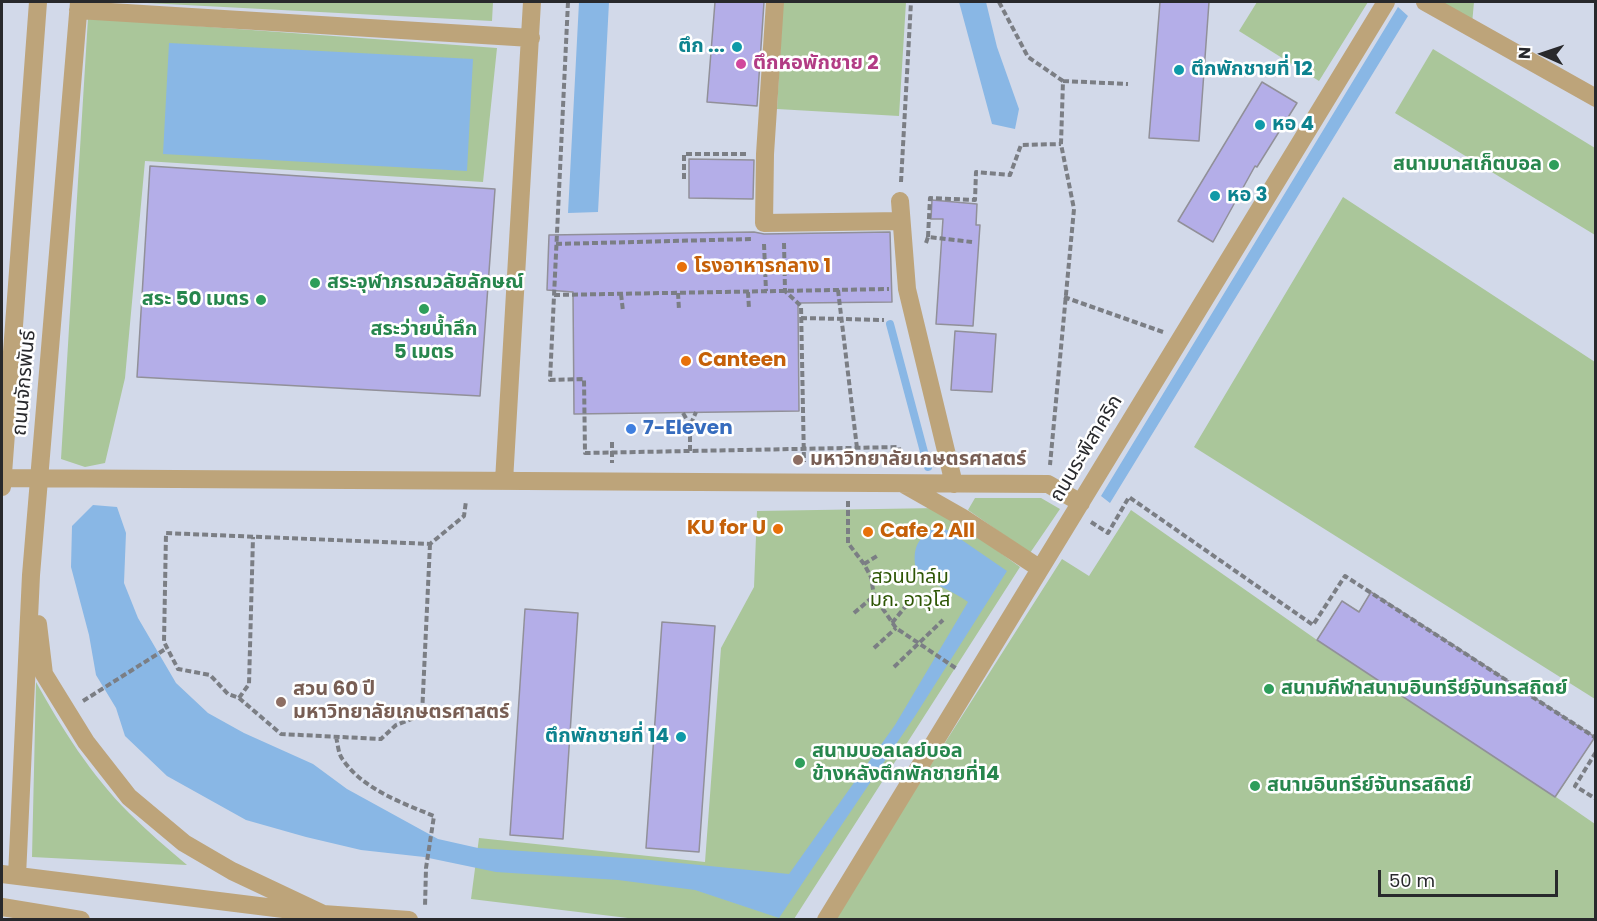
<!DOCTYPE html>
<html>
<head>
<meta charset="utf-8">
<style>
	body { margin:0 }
	#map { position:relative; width:1597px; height:921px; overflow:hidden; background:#e0e4ed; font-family:Poppins,sans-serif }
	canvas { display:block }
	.frame { position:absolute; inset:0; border:3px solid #28292c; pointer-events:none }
	.north { position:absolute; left:1513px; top:24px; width:60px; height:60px; -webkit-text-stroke:4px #fff; paint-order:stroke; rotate:273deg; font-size:16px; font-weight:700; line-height:24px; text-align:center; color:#28292c }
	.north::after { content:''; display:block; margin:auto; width:21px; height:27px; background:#28292c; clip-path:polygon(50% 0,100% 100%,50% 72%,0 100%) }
	.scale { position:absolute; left:1378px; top:870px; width:180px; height:27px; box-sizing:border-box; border:3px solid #28292c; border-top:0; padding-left:8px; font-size:18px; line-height:21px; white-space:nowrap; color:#28292c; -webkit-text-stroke:4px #fff; paint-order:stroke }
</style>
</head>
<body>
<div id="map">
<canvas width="1597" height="921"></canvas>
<div class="frame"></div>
<div class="north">N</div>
<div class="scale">50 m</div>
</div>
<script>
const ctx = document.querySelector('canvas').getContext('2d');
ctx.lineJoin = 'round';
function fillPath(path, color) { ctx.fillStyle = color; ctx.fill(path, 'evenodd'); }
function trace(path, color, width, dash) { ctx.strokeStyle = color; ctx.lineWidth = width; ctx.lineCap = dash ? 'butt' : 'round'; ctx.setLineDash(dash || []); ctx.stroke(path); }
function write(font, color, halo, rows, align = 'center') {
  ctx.font = font + ' Poppins,"Noto Sans Thai",sans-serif'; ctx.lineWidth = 5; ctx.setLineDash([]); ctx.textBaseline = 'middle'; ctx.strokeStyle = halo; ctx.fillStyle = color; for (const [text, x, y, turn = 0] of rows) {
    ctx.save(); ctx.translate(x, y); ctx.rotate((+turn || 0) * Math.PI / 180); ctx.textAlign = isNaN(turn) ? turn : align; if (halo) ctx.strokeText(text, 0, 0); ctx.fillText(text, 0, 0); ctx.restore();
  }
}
const built = new Path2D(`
	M2,2H1595V919L2,920Z`);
const green = new Path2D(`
	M128,2H493L492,21Z
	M783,2H906L899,116L777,109Z
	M1257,2H1368L1319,81L1239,31Z
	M1431,2H1474L1472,24Z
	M88,18L497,48L483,182L145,161L125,378L105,463L85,467L61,459Z
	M1433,49L1595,148V235L1395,113Z
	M1343,197L1595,362V699L1194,447Z
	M975,498H1041L1060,509L1030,553L968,510Z
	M938,508L1020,567L794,919H636L471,899L479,838L705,862L721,648L754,587L757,511Z
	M1131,510L1317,640L1342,601L1359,611L1371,592L1595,737L1556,797L1595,824V919L832,920L1062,559L1089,576Z
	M36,682C62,729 91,775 129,813C147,831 167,848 187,865L32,857Z`);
const water = new Path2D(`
	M579,2H609L598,212L568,213Z
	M959,2H986L997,47L1019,109L1015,129L992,124Z
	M1398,7L1408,16L1110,503L1101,496Z
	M169,43L473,59L467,171L163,154Z
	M93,505L117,507L126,533L124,583L138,618L176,683L208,713L244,733L313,764L347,789L438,839L478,848L640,859L789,874L895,725L968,602C953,591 934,584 917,575C911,549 916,537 940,525L1007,571L915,716L779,918L695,890L618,880L496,872L424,857L361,850L306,837L246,820L167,776L125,736L116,708L96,675L89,635L71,567L72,526Z`);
const stream = new Path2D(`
	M890,324L928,467`);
const building = new Path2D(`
	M715,2H764L757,106L707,102Z
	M1160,2H1209L1199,141L1149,138Z
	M1262,82L1297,103L1257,167L1255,166L1213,242L1178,221Z
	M689,159L754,160L753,199L689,198Z
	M150,166L495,189L480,396L137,377Z
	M932,200L977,204L976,225H980L973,326L936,324L943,219H931Z
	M754,232L764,234L890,232L892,302L798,303L799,411L574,414L573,292L547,290L549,235Z
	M955,331L996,334L992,392L951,390Z
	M1371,592L1595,737L1555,797L1317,640L1342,601L1359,612Z
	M525,609L578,613L563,839L510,835Z
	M662,622L715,626L699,852L646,848Z`);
const path = new Path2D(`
	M568,2L550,380L584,379L585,453L899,447L901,464
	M999,2L1028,57L1063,81L1061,144L1074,209L1050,465
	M1063,81L1128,84
	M684,179V154H746
	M901,182L911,2
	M928,237L930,198L975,200L976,172L1010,175L1021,145L1061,144
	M784,243L785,291L801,306L804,462
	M926,243L928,237L972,242
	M556,244L751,239
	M764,244L766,291
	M838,290L857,448
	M748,292L749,309
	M678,293L679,310
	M621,294L623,311
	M554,295L889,289
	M1064,297L1163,332
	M801,318L884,320
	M683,413L690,425
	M612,442V463
	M847,448V464
	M690,451V426L696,412
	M848,501V543L864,564L871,577L874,596L896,628L957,669
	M1091,522L1108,533L1129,497L1313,625L1345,576L1596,738
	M430,544L422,715L396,725L381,739L281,734L239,698L228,694L210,675L178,669L164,642L166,533L430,544L464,516L466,501
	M864,564L877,556
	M854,613L874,596
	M892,623L910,601
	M874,648L896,628
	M894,667L943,620
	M239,698L249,684L253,537
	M83,701L167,648
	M336,737C338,744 338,754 343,760C363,789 402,803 434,816L426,868L425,907
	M1596,752L1575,786L1596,799`);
const minor = new Path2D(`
	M775,2L765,154L764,223L901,221
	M1425,2L1596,98
	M78,10L531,38
	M900,201L907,289L954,484
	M2,478L1048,484L1081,503
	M504,481L532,2
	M905,485L963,518L1039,568
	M2,487L38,2
	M38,624L44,674L86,742L129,797L184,843L232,871L323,914
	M2,874L323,914L409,920
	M17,876L31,575L79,2
	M2,907L81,920
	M826,920L1386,2`);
const markers = [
	[737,47,6,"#0f9aa8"],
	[741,64,6,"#d1479c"],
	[1179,70,6,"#0f9aa8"],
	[1260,125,6,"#0f9aa8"],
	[1554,165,6,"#2e9e5b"],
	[1215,196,6,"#0f9aa8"],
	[682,267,6,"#e8710a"],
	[315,283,6,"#2e9e5b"],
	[261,300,6,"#2e9e5b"],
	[424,309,6,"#2e9e5b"],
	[686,361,6,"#e8710a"],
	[631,429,6,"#3f7fe0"],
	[798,460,6,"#8d6e63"],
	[778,529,6,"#e8710a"],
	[868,532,6,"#e8710a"],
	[1269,689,6,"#2e9e5b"],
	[281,702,6,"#8d6e63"],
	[681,737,6,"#0f9aa8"],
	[800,763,6,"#2e9e5b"],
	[1255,786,6,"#2e9e5b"]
];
const cultureNames = [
	["ตึก ...",725,47,"right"],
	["ตึกพักชายที่ 12",1191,70],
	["หอ 4",1272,125],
	["หอ 3",1227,196],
	["ตึกพักชายที่ 14",669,737,"right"]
];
const hotelNames = [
	["ตึกหอพักชาย 2",753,64]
];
const leisureNames = [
	["สนามบาสเก็ตบอล",1542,165,"right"],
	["สระจุฬาภรณวลัยลักษณ์",327,283],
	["สระ 50 เมตร",249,300,"right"],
	["สระว่ายน้ำลึก",424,330,"center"],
	["5 เมตร",424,353,"center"],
	["สนามกีฬาสนามอินทรีย์จันทรสถิตย์",1281,689],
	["สนามบอลเลย์บอล",812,752],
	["ข้างหลังตึกพักชายที่14",812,775],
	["สนามอินทรีย์จันทรสถิตย์",1267,786]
];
const foodNames = [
	["โรงอาหารกลาง 1",694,267],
	["Canteen",698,361],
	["KU for U",766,529,"right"],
	["Cafe 2 All",880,532]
];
const streetNames = [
	["ถนนจักรพันธ์",25,383,-85],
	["ถนนระพีสาคริก",1087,449,-59]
];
const shopNames = [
	["7-Eleven",643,429]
];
const educationNames = [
	["มหาวิทยาลัยเกษตรศาสตร์",810,460],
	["สวน 60 ปี",293,690],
	["มหาวิทยาลัยเกษตรศาสตร์",293,713]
];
const parkNames = [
	["สวนปาล์ม",910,578],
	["มก. อาวุโส",910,601]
];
fillPath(built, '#d2d9e9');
fillPath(green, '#aac69a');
fillPath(water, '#89b7e5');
trace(stream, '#89b7e5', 8);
fillPath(building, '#b4aee8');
trace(building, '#919099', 1.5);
trace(path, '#7b7e84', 4, [6, 3]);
trace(minor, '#bda47a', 18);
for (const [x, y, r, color] of markers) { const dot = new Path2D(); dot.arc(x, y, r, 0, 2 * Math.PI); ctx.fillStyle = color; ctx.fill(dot); trace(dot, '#fff', 2); }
write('bold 20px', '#0d838f', '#fff', cultureNames, 'left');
write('bold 20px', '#b23c85', '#fff', hotelNames, 'left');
write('bold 20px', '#27864d', '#fff', leisureNames, 'left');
write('bold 20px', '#c56008', '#fff', foodNames, 'left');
write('20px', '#28292c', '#fff', streetNames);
write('bold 20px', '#366cbe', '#fff', shopNames, 'left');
write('bold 20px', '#785e54', '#fff', educationNames, 'left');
write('20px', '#2e5605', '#fff', parkNames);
</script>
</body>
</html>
